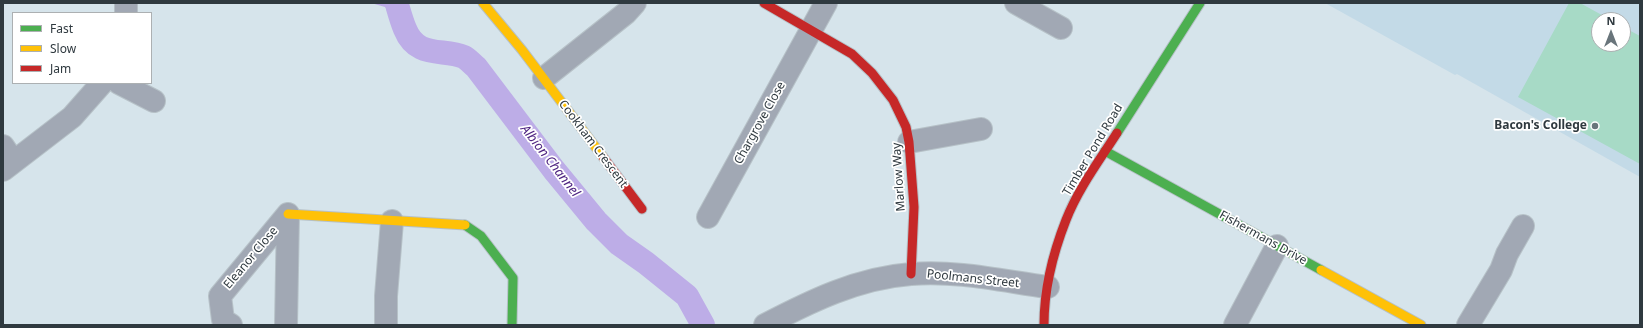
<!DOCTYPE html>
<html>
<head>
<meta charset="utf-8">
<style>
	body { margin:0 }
	#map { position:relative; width:1643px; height:328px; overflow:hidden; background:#d6e4eb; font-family:"Noto Sans",sans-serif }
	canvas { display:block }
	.frame { position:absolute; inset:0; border:4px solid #2f393f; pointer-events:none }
	.legend { position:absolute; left:12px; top:12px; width:140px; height:72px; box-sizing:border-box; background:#fff; border:1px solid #acb0b2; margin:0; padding:5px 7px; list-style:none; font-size:12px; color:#2f393f }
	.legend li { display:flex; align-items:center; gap:8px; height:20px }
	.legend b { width:20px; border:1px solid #acb0b2 }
	.north { position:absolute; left:1591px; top:12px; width:40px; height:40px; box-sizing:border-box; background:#fff; border:1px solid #acb0b2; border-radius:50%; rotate:0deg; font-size:11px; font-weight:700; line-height:16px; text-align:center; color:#2f393f }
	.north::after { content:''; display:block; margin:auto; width:14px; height:18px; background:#69757b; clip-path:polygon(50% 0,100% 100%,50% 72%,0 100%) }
</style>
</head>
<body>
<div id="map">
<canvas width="1643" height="328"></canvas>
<div class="frame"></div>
<ul class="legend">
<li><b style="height:5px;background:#4caf50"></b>Fast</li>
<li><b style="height:5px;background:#ffc107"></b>Slow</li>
<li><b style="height:5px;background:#c62828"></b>Jam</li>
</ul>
<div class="north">N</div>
</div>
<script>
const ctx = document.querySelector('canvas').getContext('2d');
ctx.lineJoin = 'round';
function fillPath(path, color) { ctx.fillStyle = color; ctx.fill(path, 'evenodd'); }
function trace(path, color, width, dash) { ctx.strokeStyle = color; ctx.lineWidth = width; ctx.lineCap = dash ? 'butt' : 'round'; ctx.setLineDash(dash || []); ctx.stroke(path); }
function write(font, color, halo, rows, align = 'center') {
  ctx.font = font + ' "Noto Sans",sans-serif'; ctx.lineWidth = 3.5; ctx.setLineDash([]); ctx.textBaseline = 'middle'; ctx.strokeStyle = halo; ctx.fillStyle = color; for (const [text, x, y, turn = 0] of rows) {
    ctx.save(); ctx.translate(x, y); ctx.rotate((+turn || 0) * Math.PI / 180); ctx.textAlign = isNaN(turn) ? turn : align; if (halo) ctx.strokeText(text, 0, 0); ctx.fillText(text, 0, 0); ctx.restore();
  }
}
const built = new Path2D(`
	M1325,3H1640V177L1457,74L1455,75ZM1599,20H1623V44H1599Z`);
const green = new Path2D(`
	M1569,3H1580L1611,20H1599V44H1623V27L1640,36V164L1518,97Z`);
const water = new Path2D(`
	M371,3H405L406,4L387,11L385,7Z`);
const canal = new Path2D(`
	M398,8C400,15 402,22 405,29C417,59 443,48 464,57C468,59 472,64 476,67L554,170L596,221L619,244L646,263L687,296L703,325`);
const street = new Path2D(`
	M1016,3L1061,28
	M126,13V3
	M544,78L626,13L635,3
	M119,83L154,101
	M909,142L981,129
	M3,146L13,161
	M3,170L72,117L102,83
	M708,217L826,3
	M231,325L223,320L220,296L288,214
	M286,325L288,214
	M386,325V296L392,221
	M765,325C811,301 858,278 911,274C956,270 1003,281 1048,287
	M1235,325L1277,246
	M1468,325L1501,270L1507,254L1523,226`);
const fast = new Path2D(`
	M1117,133L1200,3
	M1105,151L1321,270
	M465,225L481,236L513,278L512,325`);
const slow = new Path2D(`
	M483,3L522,50L603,157
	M288,214L465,225
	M1321,270L1421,325`);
const jam = new Path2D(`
	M764,3L852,54L872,73L893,100L906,127L909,142L914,207L911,274
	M603,157L642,209
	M1044,325C1044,290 1053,253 1066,220C1078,189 1099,161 1117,133`);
const markers = [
	[1595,126,4,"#69757b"]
];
const streetNames = [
	["Chargrove Close",760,123,-61],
	["Cookham Crescent",593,144,53],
	["Timber Pond Road",1093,150,-59],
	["Marlow Way",899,177,-94],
	["Fishermans Drive",1263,238,29],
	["Eleanor Close",251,258,-50],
	["Poolmans Street",973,279,6]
];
const poiNames = [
	["Bacon's College",1587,126]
];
const waterNames = [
	["Albion Channel",550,161,52]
];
fillPath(built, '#c3dae7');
fillPath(green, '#a7dac6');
fillPath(water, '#bdade7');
trace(canal, '#bdade7', 24);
trace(street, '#b6c1c7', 24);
trace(fast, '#b6c1c7', 11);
trace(slow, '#b6c1c7', 11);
trace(jam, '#b6c1c7', 11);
trace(street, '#a1a8b4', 22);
trace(fast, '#4caf50', 9);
trace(slow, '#ffc107', 9);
trace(jam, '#c62828', 9);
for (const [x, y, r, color] of markers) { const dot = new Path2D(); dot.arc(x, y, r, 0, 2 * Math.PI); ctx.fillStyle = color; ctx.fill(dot); trace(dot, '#fff', 1.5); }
write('12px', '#2f393f', '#fff', streetNames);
write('bold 12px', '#2f393f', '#fff', poiNames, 'right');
write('italic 13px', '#4f2582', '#fff', waterNames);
</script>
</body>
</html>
